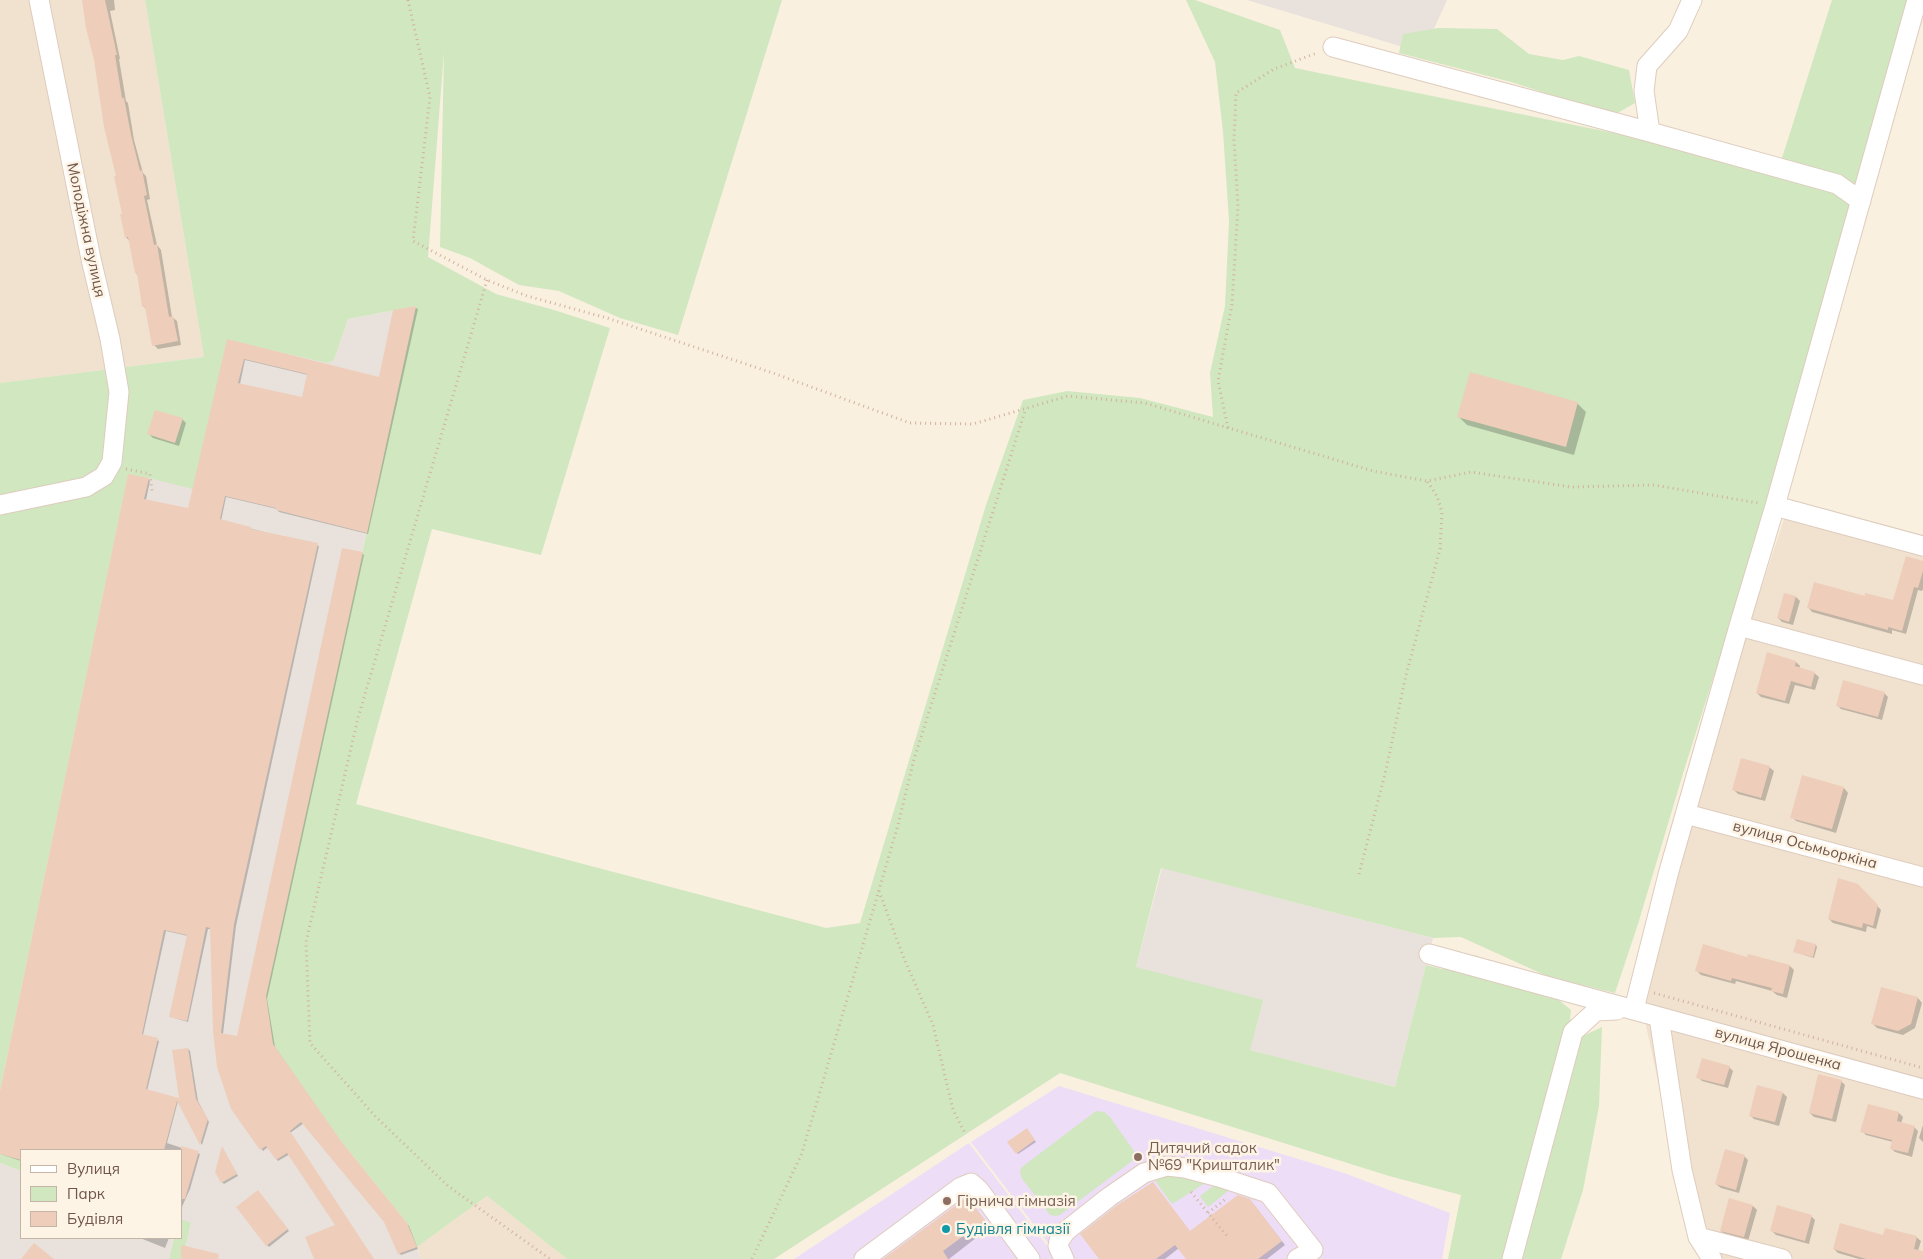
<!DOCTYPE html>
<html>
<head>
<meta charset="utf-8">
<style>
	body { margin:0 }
	#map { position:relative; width:1923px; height:1259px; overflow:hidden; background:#faf0e0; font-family:Mulish,sans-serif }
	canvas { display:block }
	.legend { position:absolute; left:20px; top:1149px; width:162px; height:90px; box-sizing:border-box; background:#fef4e6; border:1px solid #c5b5a7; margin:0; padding:6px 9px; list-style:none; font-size:15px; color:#6f5649 }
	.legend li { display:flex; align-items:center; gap:10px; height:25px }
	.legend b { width:25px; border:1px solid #c5b5a7 }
</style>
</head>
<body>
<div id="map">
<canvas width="1923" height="1259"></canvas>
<ul class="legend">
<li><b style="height:6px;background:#fff"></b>Вулиця</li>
<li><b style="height:14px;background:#d0e7c0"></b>Парк</li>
<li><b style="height:14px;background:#eeceba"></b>Будівля</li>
</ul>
</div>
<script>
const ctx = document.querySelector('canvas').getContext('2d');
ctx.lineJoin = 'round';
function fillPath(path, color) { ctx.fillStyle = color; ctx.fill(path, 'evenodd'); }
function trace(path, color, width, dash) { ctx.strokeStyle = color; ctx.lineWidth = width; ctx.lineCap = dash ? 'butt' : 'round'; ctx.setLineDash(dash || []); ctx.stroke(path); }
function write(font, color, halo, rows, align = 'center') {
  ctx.font = font + ' Mulish,sans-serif'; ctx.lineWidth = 5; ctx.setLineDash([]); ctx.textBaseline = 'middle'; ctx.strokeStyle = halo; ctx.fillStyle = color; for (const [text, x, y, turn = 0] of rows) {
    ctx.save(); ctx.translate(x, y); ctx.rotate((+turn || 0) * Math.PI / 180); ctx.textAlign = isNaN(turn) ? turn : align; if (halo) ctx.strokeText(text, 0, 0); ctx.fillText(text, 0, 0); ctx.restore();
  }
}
const residential = new Path2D(`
	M0,0H145L204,357L0,383Z
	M1785,516L1923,550V1259H1704L1691,1233L1641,1003L1705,759Z
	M487,1196L567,1259H421L417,1247Z`);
const industrial = new Path2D(`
	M1247,0H1447L1423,53Z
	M416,306L266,996L341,1141L407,1223L421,1259H183L191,1224L181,1219V1150H21V1160L0,1154V1091L128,474L149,478L227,339L259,347L334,360L348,319Z
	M1162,868L1433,938L1395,1087L1250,1050L1136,967Z
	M0,1163L21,1171V1238H174L169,1259H0Z`);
const education = new Path2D(`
	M1059,1086L1344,1173L1450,1213L1442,1259H1060L971,1142Z
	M969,1143L1057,1259H794Z`);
const green = new Path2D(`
	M145,0H782L678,335L620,318L559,291L519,285L470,258L440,247L444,52L428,257L496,294L554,310L610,328L541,555L432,529L356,804L826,928L860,923L986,505L1023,400L1067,391L1140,398L1213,417L1210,373L1225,306L1229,221L1223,132L1215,62L1186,0H1195L1280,30L1295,68L1638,138L1776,177L1832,0H1908L1766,511L1685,767L1638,924L1615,993L1549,977L1461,937L1433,938L1161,868L1136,967L1263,1000L1250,1050L1395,1087L1426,965L1442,969L1475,955C1510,970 1542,985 1571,1010L1568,1043L1602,1027L1599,1106L1583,1190L1561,1259H1448L1461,1195L1389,1176L1060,1073L774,1259H567L487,1196L417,1247L407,1223L341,1141L273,1044L266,996L416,306L348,319L334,360L327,363L227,340L193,489L149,478L128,475L0,1091V383L204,357Z
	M1438,28L1497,29L1529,54L1563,60L1579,56L1629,70L1635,103L1614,115L1511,82L1399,53L1403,34Z
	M1096,1111L1104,1112L1110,1117L1136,1154V1158L1060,1215L1055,1216L1050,1215L1023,1180C1020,1175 1019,1172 1022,1167Z
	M0,1154L21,1160V1171L0,1163Z
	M1158,1172L1198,1178L1205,1183L1172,1204L1151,1175Z
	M1220,1181L1228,1191L1208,1207L1200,1196Z
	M181,1219L191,1223L183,1259H169L174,1238H181Z`);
const shadow = new Path2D(`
	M84,0H114L115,10L110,11L120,59H119L126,101L128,103L134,140L143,173L146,176L150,199L147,200L157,245L161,250L172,317L177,321L181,345L158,349L154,345L147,310L144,307L139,276L136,273L130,242L126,237L117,177Z
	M416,308L418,309L368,534L279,512L277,509L226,497L221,521L319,546L236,926L223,1034L238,1037L362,553L364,555L267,999L275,1047L343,1145L409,1226L418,1249L401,1255L399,1253L385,1221L304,1123L290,1133L373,1259H360L290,1154L278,1161L268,1147L263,1151L232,1109L219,1066L211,929H208L188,1022L171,1017L188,936L166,931L143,1035L159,1041L147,1091L181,1100L188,1049L190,1051L198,1101L209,1122L202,1145L178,1101L167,1143L200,1154L190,1189L181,1209V1150H21V1161L0,1154V1097L148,479L150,481L146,500L189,510L228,341L380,379L394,312ZM245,360L308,375L303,399L240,384Z
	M1577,403L1586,412L1574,455L1467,425L1458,416Z
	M182,419L186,423L179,446L153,438L149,434Z
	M1923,562V589L1922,591L1918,590L1906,634L1892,630V634L1812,612L1808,607L1865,597L1894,602Z
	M1785,594L1796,597L1800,601L1793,625L1782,622L1778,618Z
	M1796,662L1800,666L1799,669L1814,673L1819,677L1815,690L1795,685L1789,704L1761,697L1757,693Z
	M1884,693L1888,697L1882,720L1841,709L1837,705Z
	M1769,767L1774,771L1765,801L1738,794L1734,790Z
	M1844,788L1848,793L1836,833L1796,821L1792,817Z
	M1857,885L1881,910L1876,929L1867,926L1866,932L1833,923L1829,919Z
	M1816,945L1817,947L1814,958L1795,952Z
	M1749,955L1790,966L1794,970L1787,998L1777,995L1772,991L1736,981L1735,984L1701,975L1697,971L1748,958Z
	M1882,989L1918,998L1922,1003L1915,1028L1903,1035L1877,1028L1873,1024Z
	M1729,1067L1733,1071L1728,1088L1702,1081L1698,1077Z
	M1841,1081L1845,1085L1836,1122L1814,1117L1810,1113Z
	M1783,1093L1787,1097L1779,1126L1754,1119L1750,1115Z
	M1899,1113L1903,1117L1901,1124L1914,1127L1918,1131L1912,1157L1895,1152L1891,1148L1893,1142L1866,1135L1862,1131Z
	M1923,1125V1142L1919,1138Z
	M1028,1132L1036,1142L1018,1154L1017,1153Z
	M223,1149L238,1176L224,1184L222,1182Z
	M1744,1156L1748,1160L1739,1193L1721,1188L1716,1184Z
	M259,1193L289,1231L269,1247L267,1245Z
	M967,1198L990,1227L949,1259H885Z
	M1254,1205L1285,1245L1267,1259H1188L1179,1248L1165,1259H1101L1191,1232Z
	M1753,1206L1757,1210L1748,1241L1725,1235L1721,1231Z
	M1811,1216L1815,1220L1809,1244L1776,1235L1772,1231Z
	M1916,1237L1921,1241L1918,1251L1923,1252V1259H1859L1838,1253L1834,1249Z
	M140,1238H169L165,1248Z`);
const building = new Path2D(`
	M82,0H105L117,55H115L122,98H124L131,135L140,171L142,170L147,195L144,196L154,245L157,244L169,317L173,316L178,341L152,346L145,307H142L137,273H135L128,237L125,238L120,214H122L114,176H116L104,127L94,60L86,28Z
	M416,306L367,533L276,510V508L225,496L220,519L251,527V529L318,543L234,924L221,1033L237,1036L342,548L363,552L266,996L273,1044L341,1141L407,1223L417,1247L398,1254L384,1222L301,1122L290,1131L374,1259H314L305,1237L335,1225L287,1153L276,1160L266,1146L260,1150L231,1109L217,1067L213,1032L210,928L206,927L187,1021L169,1017L187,935L164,930L142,1034L158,1038L146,1089L179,1098L172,1050L188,1048L196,1099L208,1119L200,1145L177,1101L164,1150H21V1160L0,1154V1091L128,474L149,478L144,499L188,508L227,339L379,377L393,310ZM244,359L307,374L302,397L238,383Z
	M1470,372L1578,402L1566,447L1457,417Z
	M155,410L183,418L175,443L147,434Z
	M1906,556L1923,561V571L1918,588L1914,587L1902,631L1888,627V630L1807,608L1814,582L1865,596V593L1893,600Z
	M1784,593L1796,596L1789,622L1777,618Z
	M1767,652L1796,661L1795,666L1815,672L1811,687L1791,681L1785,701L1756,693Z
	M1843,680L1885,692L1878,717L1836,706Z
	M1741,758L1770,766L1761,798L1732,790Z
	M1802,775L1844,787L1832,829L1790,818Z
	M1838,878L1858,884L1878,905L1873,926L1863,923L1862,928L1828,919Z
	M1797,939L1816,944L1813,957L1793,952Z
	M1703,944L1747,957L1748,954L1790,965L1783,994L1771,991L1772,988L1732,978L1731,981L1695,971Z
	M1881,987L1918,997L1911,1024L1898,1031L1871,1024Z
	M1702,1058L1730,1066L1724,1085L1696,1078Z
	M1818,1074L1842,1080L1832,1119L1809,1113Z
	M1757,1085L1783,1092L1775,1122L1749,1116Z
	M1868,1104L1899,1112L1897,1121L1915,1126L1908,1153L1890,1149L1892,1140L1860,1132Z
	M1027,1128L1035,1140L1016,1154L1007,1142Z
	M181,1146L199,1151L185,1199H181Z
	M222,1146L237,1174L221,1183L215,1172Z
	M1725,1149L1745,1155L1736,1190L1715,1184Z
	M1153,1182L1190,1231L1238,1195L1250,1199L1282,1241L1258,1259H1186L1175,1245L1156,1259H1099L1080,1234L1116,1206Z
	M258,1190L288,1229L266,1246L236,1207Z
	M967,1197L985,1220L943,1251L948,1259H883Z
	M1729,1198L1753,1205L1744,1237L1720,1231Z
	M1777,1205L1812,1215L1805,1241L1770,1231Z
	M1840,1223L1883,1235L1885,1228L1917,1236L1914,1249L1923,1251V1259H1866L1833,1249Z
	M34,1243L54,1259H21Z
	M181,1245L219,1254L218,1259H181Z`);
const path = new Path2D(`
	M408,0L430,97L413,241L487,280L527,296L607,318L773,373L910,423L973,424L1068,396L1145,403L1373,471L1427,481L1471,472L1571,487L1654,485L1758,503
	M487,280L358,718L306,942L310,1043L375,1116L448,1186L550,1259
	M1228,428L1218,381L1232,304L1238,207L1234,140L1236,93L1274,69L1317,53
	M126,469L150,474L152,491
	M1359,874L1386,770L1406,675L1440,549L1442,512L1437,496L1427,481
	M879,891L903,956L933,1025L953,1110L966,1135
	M1654,993L1923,1068
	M1191,1192L1227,1236
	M1208,1213L1227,1198
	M752,1259L802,1153L898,825L914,759L1026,408`);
const minor = new Path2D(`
	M1333,47L1650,132L1837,184L1861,201
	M1650,132L1644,91L1647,66L1678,31L1692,0
	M0,505L86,487L104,476L112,462L119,392L110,339L91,259L39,0
	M1775,506L1923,546
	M1739,626L1923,675
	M1686,814L1923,877
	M1429,954L1923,1089
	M1634,1009L1669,871L1739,626L1775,506L1917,0
	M1659,1017L1682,1170L1698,1237L1712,1259
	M1698,1237L1782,1259
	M864,1259L961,1187L971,1183L979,1190L1030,1259
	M1064,1259L1058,1246L1059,1241L1066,1231L1109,1197L1144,1173L1167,1166L1185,1168L1219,1177L1268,1193L1313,1250L1297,1259
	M1512,1259L1573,1032L1596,1011L1617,1010`);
const markers = [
	[1138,1157,5,"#8d6e63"],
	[947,1201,5,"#8d6e63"],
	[946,1229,5,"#0f9aa8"]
];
const streetNames = [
	["Молодіжна вулиця",86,230,78],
	["вулиця Осьмьоркіна",1805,845,15],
	["вулиця Ярошенка",1778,1049,15]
];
const educationNames = [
	["Дитячий садок",1148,1148],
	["№69 \"Кришталик\"",1148,1165],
	["Гірнича гімназія",957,1201]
];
const cultureNames = [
	["Будівля гімназії",956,1229]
];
fillPath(residential, '#f1e1cf');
fillPath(industrial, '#e9e2dc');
fillPath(education, '#edddf6');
fillPath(green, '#d0e7c0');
fillPath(shadow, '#0003');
fillPath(building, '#eeceba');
trace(minor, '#deccbd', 21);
trace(path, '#d2b19d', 3, [1, 4]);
trace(minor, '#fff', 19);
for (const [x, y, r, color] of markers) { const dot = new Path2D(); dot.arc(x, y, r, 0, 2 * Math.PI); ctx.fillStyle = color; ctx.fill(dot); trace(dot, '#fef4e6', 2); }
write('15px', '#6f5649', '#fef4e6', streetNames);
write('15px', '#785e54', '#fef4e6', educationNames, 'left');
write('15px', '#0d838f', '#fef4e6', cultureNames, 'left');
</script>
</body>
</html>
